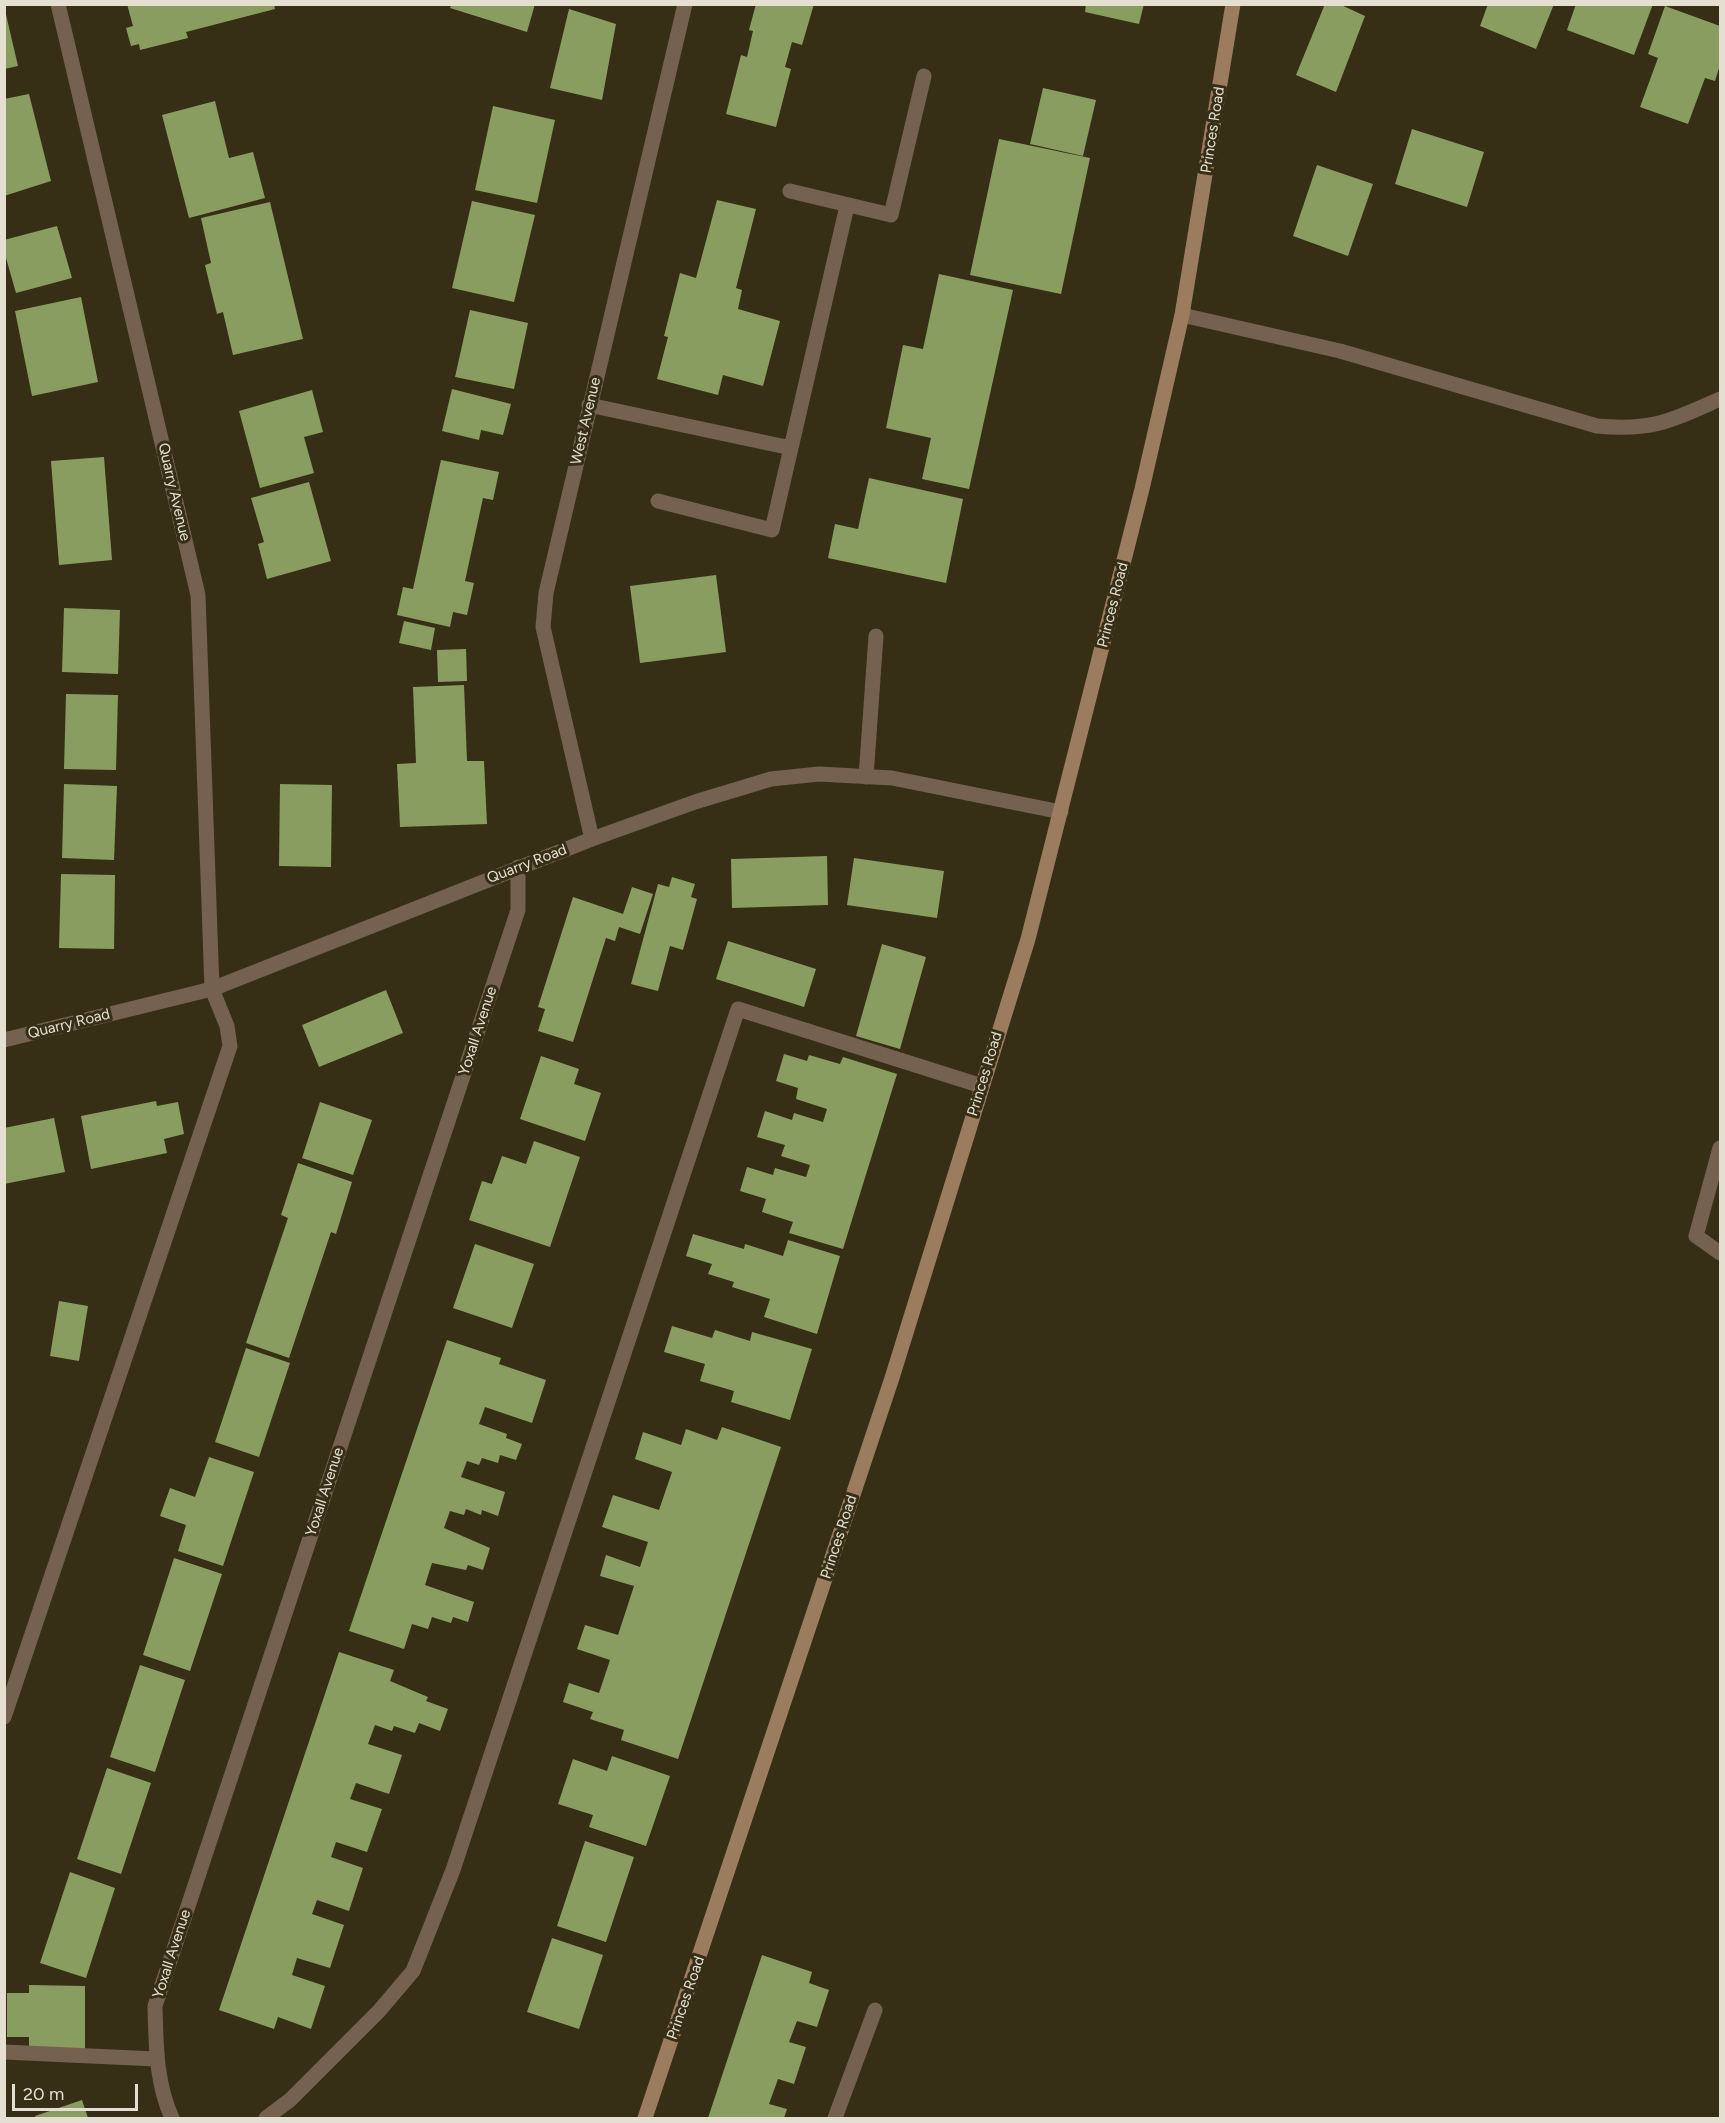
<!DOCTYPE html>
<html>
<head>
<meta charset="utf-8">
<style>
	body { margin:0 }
	#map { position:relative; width:1725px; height:2123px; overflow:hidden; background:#362f16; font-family:Figtree,sans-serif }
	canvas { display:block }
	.frame { position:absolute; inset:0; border:6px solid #e4dfd1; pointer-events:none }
	.scale { position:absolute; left:12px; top:2084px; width:126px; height:27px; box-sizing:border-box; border:3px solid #e4dfd1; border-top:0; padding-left:8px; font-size:18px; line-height:21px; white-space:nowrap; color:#e4dfd1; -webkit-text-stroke:4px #362f16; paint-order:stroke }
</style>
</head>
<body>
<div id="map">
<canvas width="1725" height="2123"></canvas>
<div class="frame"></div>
<div class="scale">20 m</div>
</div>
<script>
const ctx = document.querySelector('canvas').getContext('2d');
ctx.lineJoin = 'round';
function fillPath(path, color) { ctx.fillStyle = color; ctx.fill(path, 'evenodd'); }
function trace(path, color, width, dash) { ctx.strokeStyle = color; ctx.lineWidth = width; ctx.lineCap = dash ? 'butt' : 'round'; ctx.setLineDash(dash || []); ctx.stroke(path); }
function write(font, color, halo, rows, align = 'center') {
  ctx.font = font + ' Figtree,sans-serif'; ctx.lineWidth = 6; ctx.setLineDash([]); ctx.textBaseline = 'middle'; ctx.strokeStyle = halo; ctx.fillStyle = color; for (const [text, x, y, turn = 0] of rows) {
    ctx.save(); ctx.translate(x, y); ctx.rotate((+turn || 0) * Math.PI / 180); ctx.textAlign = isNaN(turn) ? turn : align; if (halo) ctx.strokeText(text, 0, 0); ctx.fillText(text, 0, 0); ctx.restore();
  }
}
const building = new Path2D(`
	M127,4H274L275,9L186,32L188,38L140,50L139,44L131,46L126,28L133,26Z
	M452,4H535L527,32L450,8Z
	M756,4H814L802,45L792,42L785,67L791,69L776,127L726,114L741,55L747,57L753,31L749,30Z
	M1086,4H1144L1139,24L1085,12Z
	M1325,4H1339L1365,16L1336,92L1296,75Z
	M1488,4H1554L1536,49L1480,26Z
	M1576,4H1653L1634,55L1567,30Z
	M4,6L18,66L4,69Z
	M1665,6L1720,26V65L1715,81L1705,78L1688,124L1640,107L1658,58L1648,54Z
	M569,9L616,24L602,100L550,88Z
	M1043,88L1096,100L1083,156L1030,144Z
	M29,94L51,181L4,196V99Z
	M215,101L229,158L253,152L265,198L189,218L162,115Z
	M493,106L555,120L537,203L475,190Z
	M1412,129L1484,152L1467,207L1395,184Z
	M999,139L1090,158L1061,294L970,275Z
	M1317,165L1373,184L1348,256L1293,236Z
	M717,200L756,209L736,288L742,290L738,309L780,321L763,386L723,375L718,395L657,379L668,337L664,336L680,273L696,278Z
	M472,201L535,215L514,302L452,288Z
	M270,202L303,339L233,355L223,312L217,314L210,286L205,265L211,263L201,218Z
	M57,226L72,278L16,293L4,251V240Z
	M939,274L1013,290L969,489L922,479L931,438L886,428L903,345L923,349Z
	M81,297L98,382L32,396L15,311Z
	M470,310L528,323L514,389L455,377Z
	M452,389L511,404L503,435L481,430L479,440L442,431Z
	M312,390L323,432L304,437L314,473L260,488L239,411Z
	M104,457L112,560L59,565L51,461Z
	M441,460L499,472L493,500L483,498L465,581L474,583L467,615L453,612L450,627L397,615L403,587L413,589Z
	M869,478L963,499L946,583L828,558L835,524L858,529Z
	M309,482L331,561L267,579L258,544L264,542L251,498Z
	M716,575L726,652L640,663L630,586Z
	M64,608L120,610L118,674L62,672Z
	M404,621L435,628L431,650L399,643Z
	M466,649L467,681L438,682L437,650Z
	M464,685L467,761H484L487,824L400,827L397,764L416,763L413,687Z
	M66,694L118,695L116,770L64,769Z
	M64,784L117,786L114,860L62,858Z
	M280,784L332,785L331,867L279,866Z
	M827,856L828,905L732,908L731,859Z
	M854,858L944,871L937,918L847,905Z
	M61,874L115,875L114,949L59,948Z
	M672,877L695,884L691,897L697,899L683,950L670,946L658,991L631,984L658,884L669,887Z
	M632,887L653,894L640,934L619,927L615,941L606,938L573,1042L538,1031L545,1009L538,1007L573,897L623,914Z
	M728,941L816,969L804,1007L716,979Z
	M882,944L926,957L900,1049L856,1036Z
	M386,990L403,1033L319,1067L302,1025Z
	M784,1054L807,1061L809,1055L840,1064L843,1057L897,1074L843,1249L789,1233L793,1222L762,1212L766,1199L740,1191L747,1167L773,1175L775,1168L806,1177L810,1165L781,1156L785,1145L757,1137L765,1111L792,1120L794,1113L823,1122L827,1109L796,1099L798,1088L776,1081Z
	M541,1056L579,1069L574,1084L601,1093L585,1141L520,1119Z
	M156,1101L157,1106L178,1102L184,1134L164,1139L167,1153L91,1169L81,1116Z
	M320,1102L372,1120L353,1175L302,1158Z
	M54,1118L65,1172L4,1184V1128Z
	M534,1141L580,1157L550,1247L469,1220L482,1181L492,1184L502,1156L526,1164Z
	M298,1163L352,1182L336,1234L331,1232L289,1358L246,1343L288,1218L281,1215Z
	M693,1234L744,1249L745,1244L783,1256L788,1240L840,1256L817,1334L764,1317L770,1299L732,1287L734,1282L708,1274L712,1264L686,1256Z
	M475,1244L534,1264L512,1328L453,1308Z
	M59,1301L88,1306L79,1361L50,1356Z
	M672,1326L712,1338L715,1330L750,1341L752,1332L812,1349L790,1420L731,1402L734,1391L700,1381L705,1364L664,1352Z
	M447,1340L501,1358L499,1364L546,1380L532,1423L485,1407L479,1424L507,1434L506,1438L522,1444L516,1460L500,1455L498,1463L482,1458L479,1465L467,1461L461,1477L505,1492L498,1516L482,1510L481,1515L466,1509L464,1515L450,1511L444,1528L490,1548L483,1570L468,1565L466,1570L432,1563L425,1585L474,1602L468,1622L453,1617L451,1623L432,1617L428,1629L412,1624L404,1649L349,1631Z
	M246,1348L290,1363L259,1457L215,1442Z
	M722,1427L781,1447L678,1759L621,1740L624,1730L590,1719L593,1712L563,1702L569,1683L599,1693L610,1660L577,1649L585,1625L618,1635L634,1586L600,1576L606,1555L640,1567L648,1542L602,1527L613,1495L659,1510L672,1472L635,1459L643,1432L681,1445L686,1429L717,1440Z
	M209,1457L254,1472L223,1566L178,1551L186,1525L160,1516L170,1488L195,1497Z
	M174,1558L222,1574L190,1671L143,1655Z
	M339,1652L394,1670L390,1681L428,1697L426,1701L448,1709L440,1731L419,1723L415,1733L394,1726L392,1731L375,1725L368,1744L402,1755L389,1794L356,1783L350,1799L382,1809L367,1852L336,1842L331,1857L363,1868L349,1911L317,1900L312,1914L344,1925L330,1968L297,1958L292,1975L325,1986L311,2029L278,2017L274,2029L219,2010Z
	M140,1665L185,1680L155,1772L110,1757Z
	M612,1756L670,1776L646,1846L589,1827L593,1815L558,1804L573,1759L607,1771Z
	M107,1768L151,1783L121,1874L77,1859Z
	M585,1841L634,1857L606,1942L557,1926Z
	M70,1872L115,1888L86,1978L40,1963Z
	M552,1938L603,1955L579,2029L527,2012Z
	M762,1955L812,1972L809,1983L829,1990L817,2027L797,2021L789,2042L806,2047L794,2084L778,2079L769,2104L787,2109L784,2118H708Z
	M29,1985L85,1986V2052L29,2051V2037H7V1993H29Z
	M82,2100L88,2118H36L35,2116Z`);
const lane = new Path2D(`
	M790,191L891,215L924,76
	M1182,315L1340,351L1597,426C1653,431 1670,421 1720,399
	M589,405L791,448
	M658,501L772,530L847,206
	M866,777L876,636
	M1720,1148L1696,1236L1720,1253
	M4,1717L230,1046L227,1026L212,989
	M4,2052L156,2059
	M266,2118L290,2100L379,2011L413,1971L453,1870L738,1009L982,1086
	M835,2118L875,2010`);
const street = new Path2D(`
	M58,4L198,595L212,989
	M592,839L543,627L546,593L685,4
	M4,1040L212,989L592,839L695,802L771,779L819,774L892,778L1061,812
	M172,2118C156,2083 156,2045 155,2006L518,910V867`);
const secondary = new Path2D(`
	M645,2118L892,1378L1028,939L1142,489L1182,315L1233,4`);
const streetNames = [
	["Princes Road",1213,130,-81],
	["West Avenue",586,421,-77],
	["Quarry Avenue",174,492,77],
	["Princes Road",1113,605,-76],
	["Quarry Road",527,864,-21],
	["Quarry Road",69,1024,-14],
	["Yoxall Avenue",478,1031,-72],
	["Princes Road",985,1074,-73],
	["Yoxall Avenue",325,1492,-72],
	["Princes Road",839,1537,-72],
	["Yoxall Avenue",172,1954,-72],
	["Princes Road",686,1998,-71]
];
fillPath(building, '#8a9d61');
trace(lane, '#75614f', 15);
trace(street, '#75614f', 15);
trace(secondary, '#9c7c5f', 15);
write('15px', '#e4dfd1', '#362f16', streetNames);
</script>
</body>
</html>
